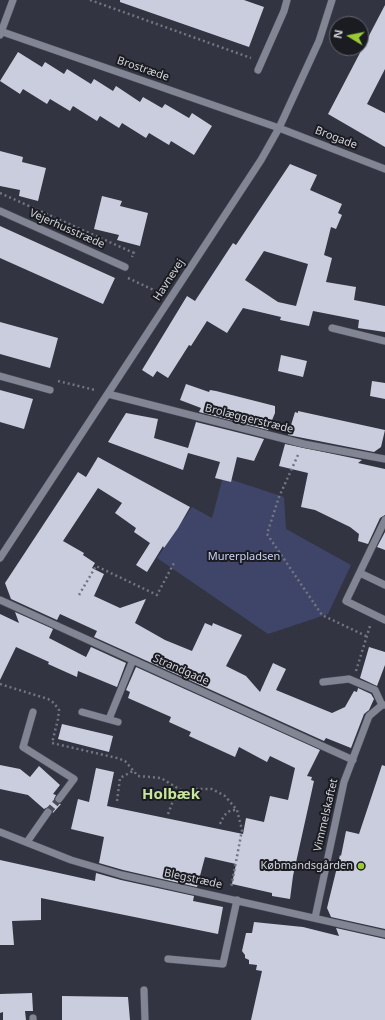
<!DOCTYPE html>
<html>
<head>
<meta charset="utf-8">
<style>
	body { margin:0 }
	#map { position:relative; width:385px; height:1020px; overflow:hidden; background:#323441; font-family:"Noto Sans",sans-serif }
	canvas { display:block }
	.north { position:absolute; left:329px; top:16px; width:40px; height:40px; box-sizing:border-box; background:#1b1c22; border:1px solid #63646b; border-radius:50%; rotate:280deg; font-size:11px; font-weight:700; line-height:16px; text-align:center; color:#cfd1d9 }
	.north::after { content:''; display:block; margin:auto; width:14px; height:18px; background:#9bcb34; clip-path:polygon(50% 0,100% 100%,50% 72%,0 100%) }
</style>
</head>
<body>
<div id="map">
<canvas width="385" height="1020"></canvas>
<div class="north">N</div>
</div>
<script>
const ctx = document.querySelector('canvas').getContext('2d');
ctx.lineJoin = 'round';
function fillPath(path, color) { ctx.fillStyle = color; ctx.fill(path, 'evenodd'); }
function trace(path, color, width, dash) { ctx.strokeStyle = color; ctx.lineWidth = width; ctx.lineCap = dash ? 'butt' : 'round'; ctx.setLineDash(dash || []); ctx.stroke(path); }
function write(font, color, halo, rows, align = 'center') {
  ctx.font = font + ' "Noto Sans",sans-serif'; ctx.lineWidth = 4; ctx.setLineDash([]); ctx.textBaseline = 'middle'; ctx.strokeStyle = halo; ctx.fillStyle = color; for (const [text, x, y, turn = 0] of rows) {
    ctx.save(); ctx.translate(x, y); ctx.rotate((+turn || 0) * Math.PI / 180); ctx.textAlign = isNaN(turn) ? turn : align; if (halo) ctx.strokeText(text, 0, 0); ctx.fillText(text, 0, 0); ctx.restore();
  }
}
const green = new Path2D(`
	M223,477L284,497L286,529L351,565L328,614L268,634L157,558L192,507L212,518Z`);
const building = new Path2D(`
	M120,0H244L264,7L249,47L120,2Z
	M385,5V69L367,104L385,113V147L328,114Z
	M18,52L42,67L45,62L64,74L67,69L91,84L94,79L113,91L116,86L140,102L143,97L162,108L165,104L189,118L192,113L212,126L194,155L171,141L169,145L149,133L146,138L122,123L119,128L100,116L97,121L73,106L70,111L50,99L47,104L23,89L20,94L0,81Z
	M0,151L23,157L22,162L46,168L38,201L19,196L20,190L0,186Z
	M290,164L317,175L310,190L342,204L338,213L342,215L336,229L331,227L324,255L332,258L326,282L356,287L354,300L385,306V332L358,328L359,320L313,311L309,326L280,320L281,317L243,308L227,333L207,321L191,346L189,345L168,378L157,371L153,377L142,370L187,296L195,301L233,243L236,245ZM264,251L308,264L296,306L278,302L245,280Z
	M102,196L122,201L120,206L148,213L140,246L117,240L119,235L94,229Z
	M0,226L115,278L103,304L0,258Z
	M0,322L58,338L50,368L0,354Z
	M281,355L307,361L303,377L278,371Z
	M372,381L385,383V399L370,396Z
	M186,384L209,392L210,390L216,391L275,406V413L268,430L199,412L201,408L180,400Z
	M0,390L33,399L24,429L0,422Z
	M298,411L385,430L381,447L374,452L288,435L295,412L298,413Z
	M126,413L158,419L154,438L188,448L196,422L264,439L254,461L237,457L231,482L215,478L220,462L188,453L183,470L108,442Z
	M285,444L362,460L358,463L385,469V515L380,518L368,544L358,541L359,534L350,527L315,510L301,507L308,473L279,466Z
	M98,457L190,507L178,528L164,548L163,546L147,572L136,565L150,543L134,532L136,528L115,513L122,503L98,488L63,541L84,553L83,555L95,563L92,568L104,574L94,596L120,608L146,599L135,623L165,640L192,651L205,623L212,626L213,623L242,635L226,666L246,676L260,692L273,663L286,669L276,690L332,713L345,707L354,691L357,692L358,688L371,694L374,699L369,710L364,714L351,748L326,738L324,741L94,637L97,631L60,614L57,620L11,599L5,583L78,472L86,477Z
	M385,532V550L377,547Z
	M15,612L53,629L49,638L86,657L91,647L126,663L117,687L78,671L77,677L48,664L49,662L16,647L0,680V614L19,623Z
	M369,647L385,652V665L377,686L360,678Z
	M136,667L320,750L307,776L312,777L311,780L314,781L293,876L290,899L272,896V893L232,884L236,864L205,857L197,887L123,870L99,863L104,837L71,829L78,799L89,802L96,768L114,772L107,806L243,834L246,818L264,822L270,796L288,800L295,768L270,756L267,762L239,747L235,757L189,736L191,732L169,722L171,717L128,698L130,692L126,690Z
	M62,724L113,736L109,752L58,739Z
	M0,765L20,769L30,777L39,766L60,785L53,794L56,795L54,799L56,803L61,804L53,813L51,808L48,807L44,809L28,795L0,789Z
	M382,765L385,766V929L331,917L327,908L340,855L341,856L346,831L359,834Z
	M0,860L95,881L96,873L121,880L194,896L193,901L223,907L218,934L41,898V920L12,921L14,945H0Z
	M254,922L303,927L339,936L336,928L385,939V1020H251L262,971L256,970L257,965L249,964V960L245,958V955L242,951L246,933H252Z
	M32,993L33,1011H25L26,1020H3V1012L0,1013V994Z
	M62,996L128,997L130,1020H62Z`);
const minorTunnel = new Path2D(`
	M48,812L59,799`);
const path = new Path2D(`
	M90,0L251,58
	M0,193L134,253L132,257
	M128,278L160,293
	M58,381L95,390
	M298,455L279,497L267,534L322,615L366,636
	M79,595L96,566L157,595L174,563
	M356,671L370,626
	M0,684L48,699L54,703L59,710L58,719L52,743L117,758L125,761L138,776L161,778L184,792
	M117,801L120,778L133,771
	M168,814L173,801L184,792L195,789H212L225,796L237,810L242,830L231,888
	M220,824C224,815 227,810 236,810`);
const minor = new Path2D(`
	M0,31L279,128L385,169
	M0,35L13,0
	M258,70L284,11L287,0
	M0,211L125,267
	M332,328L385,341
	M0,376L50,390
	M108,394L304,444L385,459
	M385,520L346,601L385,620
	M0,558L261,160L279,128L319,41L332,0
	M360,573L385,585
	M0,600L353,760
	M323,682L349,679L375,690L382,705
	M33,712L23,747L74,779L59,799
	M82,712L118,722
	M109,719L133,660
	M0,832L71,860L122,875L385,934
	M27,842L48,812
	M315,918L344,782L369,716L382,705H385
	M168,959L223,964L237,900
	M144,990L145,1020
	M33,1020V1018`);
const markers = [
	[361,866,4,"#9bcb34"]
];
const streetNames = [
	["Brostræde",143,69,19],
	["Brogade",336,138,21],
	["Vejerhusstræde",67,229,24],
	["Havnevej",169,280,-57],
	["Brolæggerstræde",249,419,14],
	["Strandgade",181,670,24],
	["Vimmelskaftet",326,815,-77],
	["Blegstræde",193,879,12]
];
const parkNames = [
	["Murerpladsen",244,557]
];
const poiNames = [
	["Købmandsgården",353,866]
];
const districtNames = [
	["Holbæk",171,795]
];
fillPath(green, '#3f4569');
fillPath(building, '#c9cddd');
trace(minorTunnel, '#4a4c58', 7, [7, 3.5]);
trace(minor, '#4d4f59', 8);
trace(path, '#737580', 2.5, [2, 3]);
trace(minor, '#828594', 7);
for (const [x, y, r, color] of markers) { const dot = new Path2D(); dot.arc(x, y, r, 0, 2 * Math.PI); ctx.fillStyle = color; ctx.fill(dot); trace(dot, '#1b1c22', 1.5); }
write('11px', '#cfd1d9', '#1b1c22', streetNames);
write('11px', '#c9d1f6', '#1b1c22', parkNames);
write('11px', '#cfd1d9', '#1b1c22', poiNames, 'right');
write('bold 15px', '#c8e59c', '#1b1c22', districtNames);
</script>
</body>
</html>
